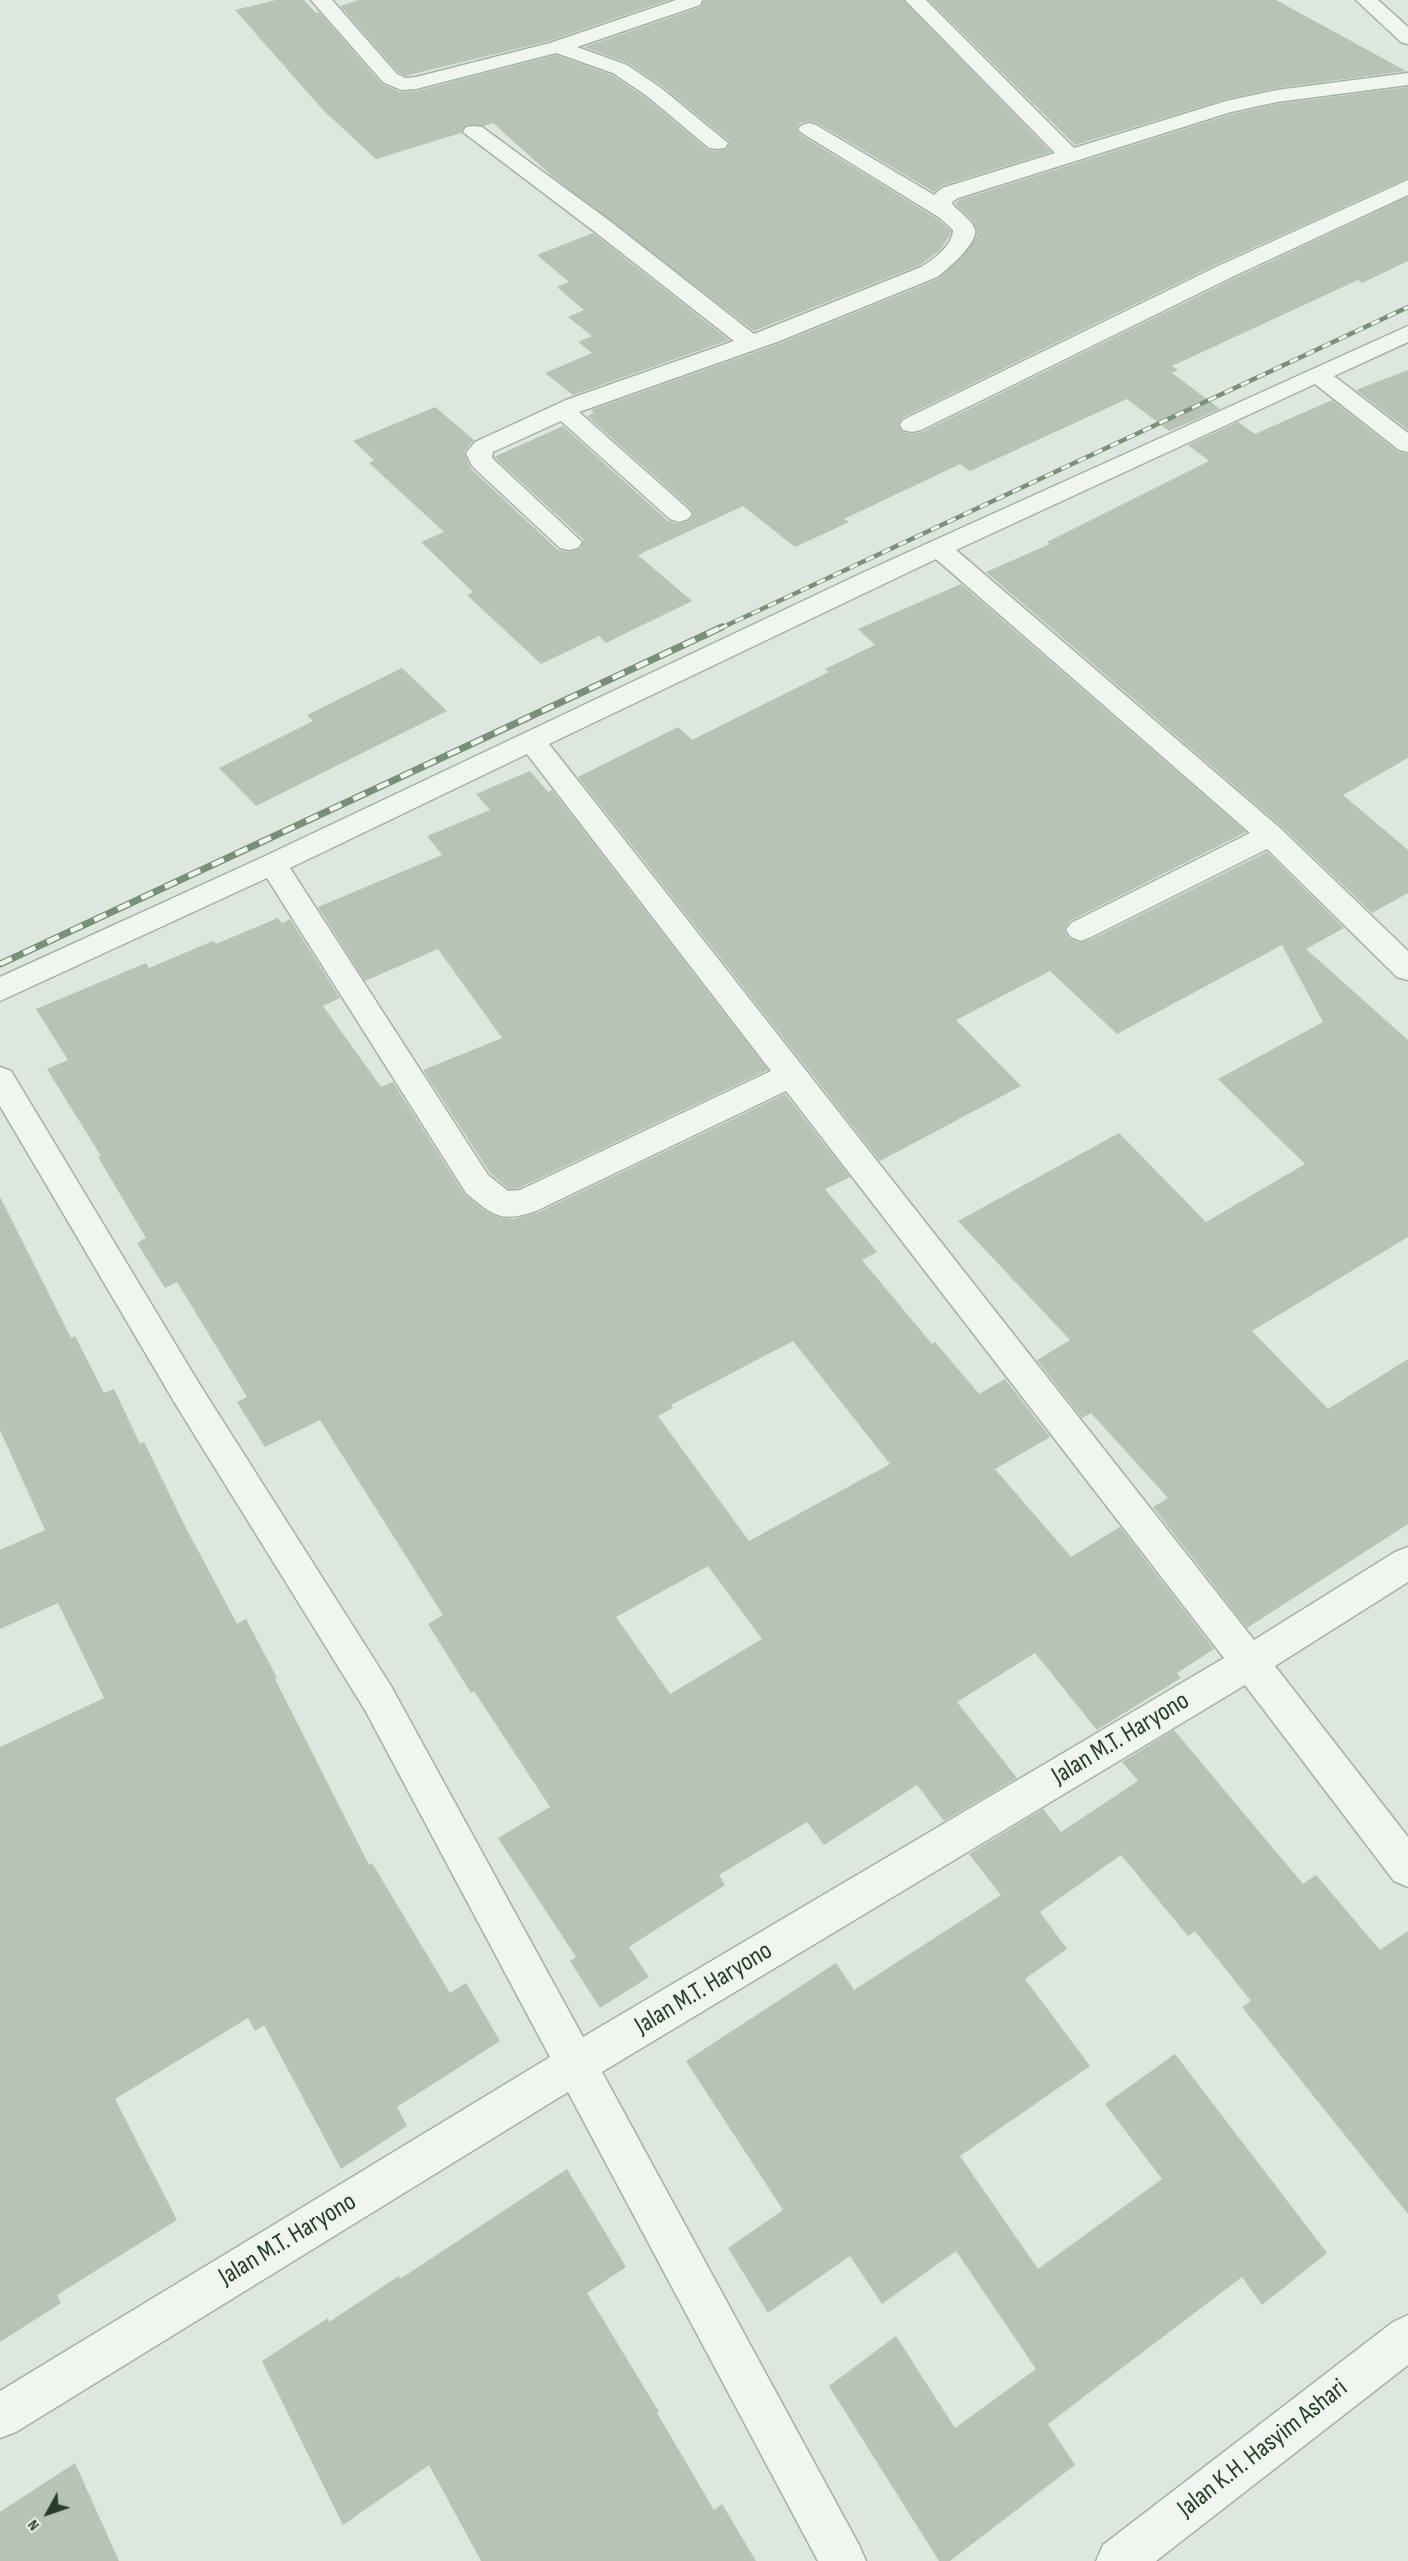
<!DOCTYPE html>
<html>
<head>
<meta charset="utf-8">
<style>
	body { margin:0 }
	#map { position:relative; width:1408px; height:2561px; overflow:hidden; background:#dee7de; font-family:"Sofia Sans Condensed",sans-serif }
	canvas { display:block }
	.north { position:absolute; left:18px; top:2483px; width:60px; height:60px; -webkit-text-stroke:4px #eef5ed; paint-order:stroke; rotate:230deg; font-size:16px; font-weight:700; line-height:24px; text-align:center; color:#283d28 }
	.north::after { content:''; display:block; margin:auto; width:21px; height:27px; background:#283d28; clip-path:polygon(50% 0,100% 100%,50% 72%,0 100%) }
</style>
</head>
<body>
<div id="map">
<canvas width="1408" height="2561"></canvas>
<div class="north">N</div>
</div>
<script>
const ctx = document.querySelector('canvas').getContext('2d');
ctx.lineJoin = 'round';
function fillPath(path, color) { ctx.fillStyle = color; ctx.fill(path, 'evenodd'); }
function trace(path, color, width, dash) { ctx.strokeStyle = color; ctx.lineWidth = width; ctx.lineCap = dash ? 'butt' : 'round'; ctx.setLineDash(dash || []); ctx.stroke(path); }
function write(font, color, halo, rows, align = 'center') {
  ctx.font = font + ' "Sofia Sans Condensed",sans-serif'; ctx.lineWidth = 4.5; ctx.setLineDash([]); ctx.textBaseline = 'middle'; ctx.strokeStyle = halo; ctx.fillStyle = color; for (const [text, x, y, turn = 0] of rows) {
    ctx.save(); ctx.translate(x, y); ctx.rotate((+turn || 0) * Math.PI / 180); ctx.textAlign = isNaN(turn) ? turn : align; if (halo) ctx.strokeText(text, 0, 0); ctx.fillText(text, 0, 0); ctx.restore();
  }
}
const building = new Path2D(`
	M276,0H304L316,13L319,12L381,83L400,92L417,91L556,55L612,75L646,98L708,150L717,151L727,149L729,141L662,86L628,63L584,47L701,7L704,0H903L1051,152L941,186L934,192L817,123L808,121L800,123L796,129L801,135L939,220L951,231L950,235L940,250L920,265L754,331L553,177L493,123L484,126L466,125L461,133L376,159L323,110L235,10Z
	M359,0H669L549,41L405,76L398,72L340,6Z
	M929,0H1276L1406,71L1277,88L1226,99L1075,145Z
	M1408,87V178L1215,265L902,418L898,426L903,432L912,434L922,432L1233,279L1408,197V261L1362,283L1358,280L1172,366L1178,370L1172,373L1220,409L1169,431L1127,399L970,471L960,464L844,519L849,522L795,547L743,506L638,555L692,601L606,643L599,636L541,664L467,595L473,592L421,542L444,532L369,463L374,460L353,441L435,407L474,440L464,452L470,468L558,550L569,552L580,549L584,540L494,457L563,426L668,521L678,524L689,521L694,514L690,508L587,416L594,413L591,410L778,344L938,279L962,257L977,236L973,222L955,204L959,200L1232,114L1277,104Z
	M593,233L594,234L729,340L573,395L545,373L592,353L578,342L592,336L568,317L584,310L557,287L569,282L537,255Z
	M1408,370V430L1356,390Z
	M1332,400L1398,452L1408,454V758L1343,795L1408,850V893L1372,913L1281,826L986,572L1050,544L1047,542L1209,461L1188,445L1238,422L1255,434Z
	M961,584L1246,832L1070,921L1064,930L1069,938L1080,943L1092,939L1267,852L1344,928L1306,949L1408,1040V1237L1252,1331L1328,1409L1408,1359V1524L1247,1628L1153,1507L1168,1498L1091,1413L1082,1418L1037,1360L1070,1340L958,1221L1119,1133L1206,1222L1305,1164L1218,1079L1323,1022L1282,945L1117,1034L1050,971L956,1020L1021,1086L880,1161L578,777L678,727L692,740L829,672L825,669L875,645L858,629Z
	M402,668L447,711L256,806L219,768L313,721L307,715Z
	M530,771L548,792L552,790L768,1070L519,1188L509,1189L490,1173L423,1070L502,1038L438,949L365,981L318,907L442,855L427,836L490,810L476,794Z
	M278,918L282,923L290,919L340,998L323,1006L381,1087L393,1082L464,1194L482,1209L497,1217L514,1219L537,1213L785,1094L850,1177L825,1189L877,1252L862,1260L932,1344L935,1342L979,1394L1005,1379L1050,1437L995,1469L1071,1557L1120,1527L1214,1649L1177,1673L1181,1678L1097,1730L1035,1653L957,1702L1017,1778L944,1821L917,1785L824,1845L807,1822L719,1875L725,1885L629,1947L649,1977L600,2008L570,1961L576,1957L498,1838L550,1807L474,1691L471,1693L428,1624L443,1615L320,1420L265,1447L237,1402L247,1397L177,1282L165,1288L137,1243L146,1238L98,1157L101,1156L47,1069L68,1060L36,1009L146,963L149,968L213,941L216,944ZM793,1341L890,1464L749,1541L658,1416L673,1408L671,1405ZM708,1566L762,1639L670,1694L616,1617Z
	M0,1197L71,1338L75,1336L104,1393L114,1389L140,1444L144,1442L184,1524L237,1624L246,1619L277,1678L275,1679L369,1865L372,1863L450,1993L466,1983L500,2041L397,2107L407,2126L341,2169L264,2025L255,2031L248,2018L115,2099L177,2220L57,2295L61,2303L0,2342V1747L104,1698L58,1603L0,1629V1550L45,1530L0,1430Z
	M1174,1730L1303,1884L1316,1875L1380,1950L1408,1931V2214L1242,2007L1251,2001L1195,1931L1188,1936L1121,1855L1040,1912L1067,1949L1025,1979L1090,2066L960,2156L1038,2269L1162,2179L1105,2104L1175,2054L1327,2253L1262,2305L1242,2277L1048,2424L1075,2465L950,2561H939L829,2386L896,2336L955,2428L1036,2369L956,2251L882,2304L850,2256L768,2313L728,2248L783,2210L686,2061L836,1963L854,1990L1001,1895L969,1854L1043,1809L1061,1832L1138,1781L1122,1762Z
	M567,2169L626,2267L587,2293L659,2412L657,2413L714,2510L722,2504L756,2561H481L429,2465L343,2525L262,2361L328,2318L329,2322L399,2276L400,2279Z
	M75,2463L119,2561H0V2512Z`);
const street = new Path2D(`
	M311,0H332L397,74L405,78L416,77L550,43L676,0H702L700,5L577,47L627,65L661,88L728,143L725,148L717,149L709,148L647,96L613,73L556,53L416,89L401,90L383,82Z
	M905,0H926L1074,148L1226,101L1277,90L1408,73V85L1277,102L1231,112L958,198L952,202L953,205C959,212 973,221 975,230C978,243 947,270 937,277L777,342L579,412L688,509L692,514L688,519L679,522L670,519L561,421L493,452L492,458L582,542L578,548L569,550L560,548L472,466L466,453L475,442L566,400L734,341L595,232L463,132L466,127L474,126L482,127L611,222L754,334L921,267C933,260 953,245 953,230L940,218L802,133L798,129L802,125L809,123L816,125L934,195L942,188L1055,153Z
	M1356,0H1378L1408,27V44L1401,42Z
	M1408,180V195L1232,277L921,430L912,432L903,430L900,425L903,420L1216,267Z
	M1408,326V342L1334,376L1408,433V452L1399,450L1315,384L956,550L1280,828L1408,951V980L1397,977L1267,849L1091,937L1081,941L1071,937L1066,930L1071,923L1250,833L936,559L549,744L1254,1640L1395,1552L1408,1547V1582L1275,1666L1408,1837V1887L1394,1881L1245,1685L602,2072L859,2545L866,2561H818L568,2092L16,2432L0,2438V2391L550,2057L365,1710L176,1405L0,1106V1067L11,1071L200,1385L391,1686L583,2037L1224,1658L786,1091L536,1211C501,1223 493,1216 466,1193L267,878L0,1001V977L263,857L862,573ZM527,754L771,1071L520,1190L508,1191L488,1175L290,868Z
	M1408,2315V2365L1156,2561H1096L1103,2545L1393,2322Z`);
const railFar1 = new Path2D(`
	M719,629L1408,307`);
const rail = new Path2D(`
	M0,964L722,627`);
const nearStreetnames = [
	["Jalan M.T. Haryono",1121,1739,-31],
	["Jalan M.T. Haryono",704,1989,-31],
	["Jalan M.T. Haryono",288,2240,-31],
	["Jalan K.H. Hasyim Ashari",1263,2449,-38]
];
fillPath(building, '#b6c3b5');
trace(street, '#a4b1a4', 3);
fillPath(street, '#f0f5f0');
trace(railFar1, '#799078', 4.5);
trace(rail, '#799078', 7);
trace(railFar1, '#eef5ed', 3, [9]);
trace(rail, '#eef5ed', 4.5, [13]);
write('26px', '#283d28', '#eef5ed', nearStreetnames);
</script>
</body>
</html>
